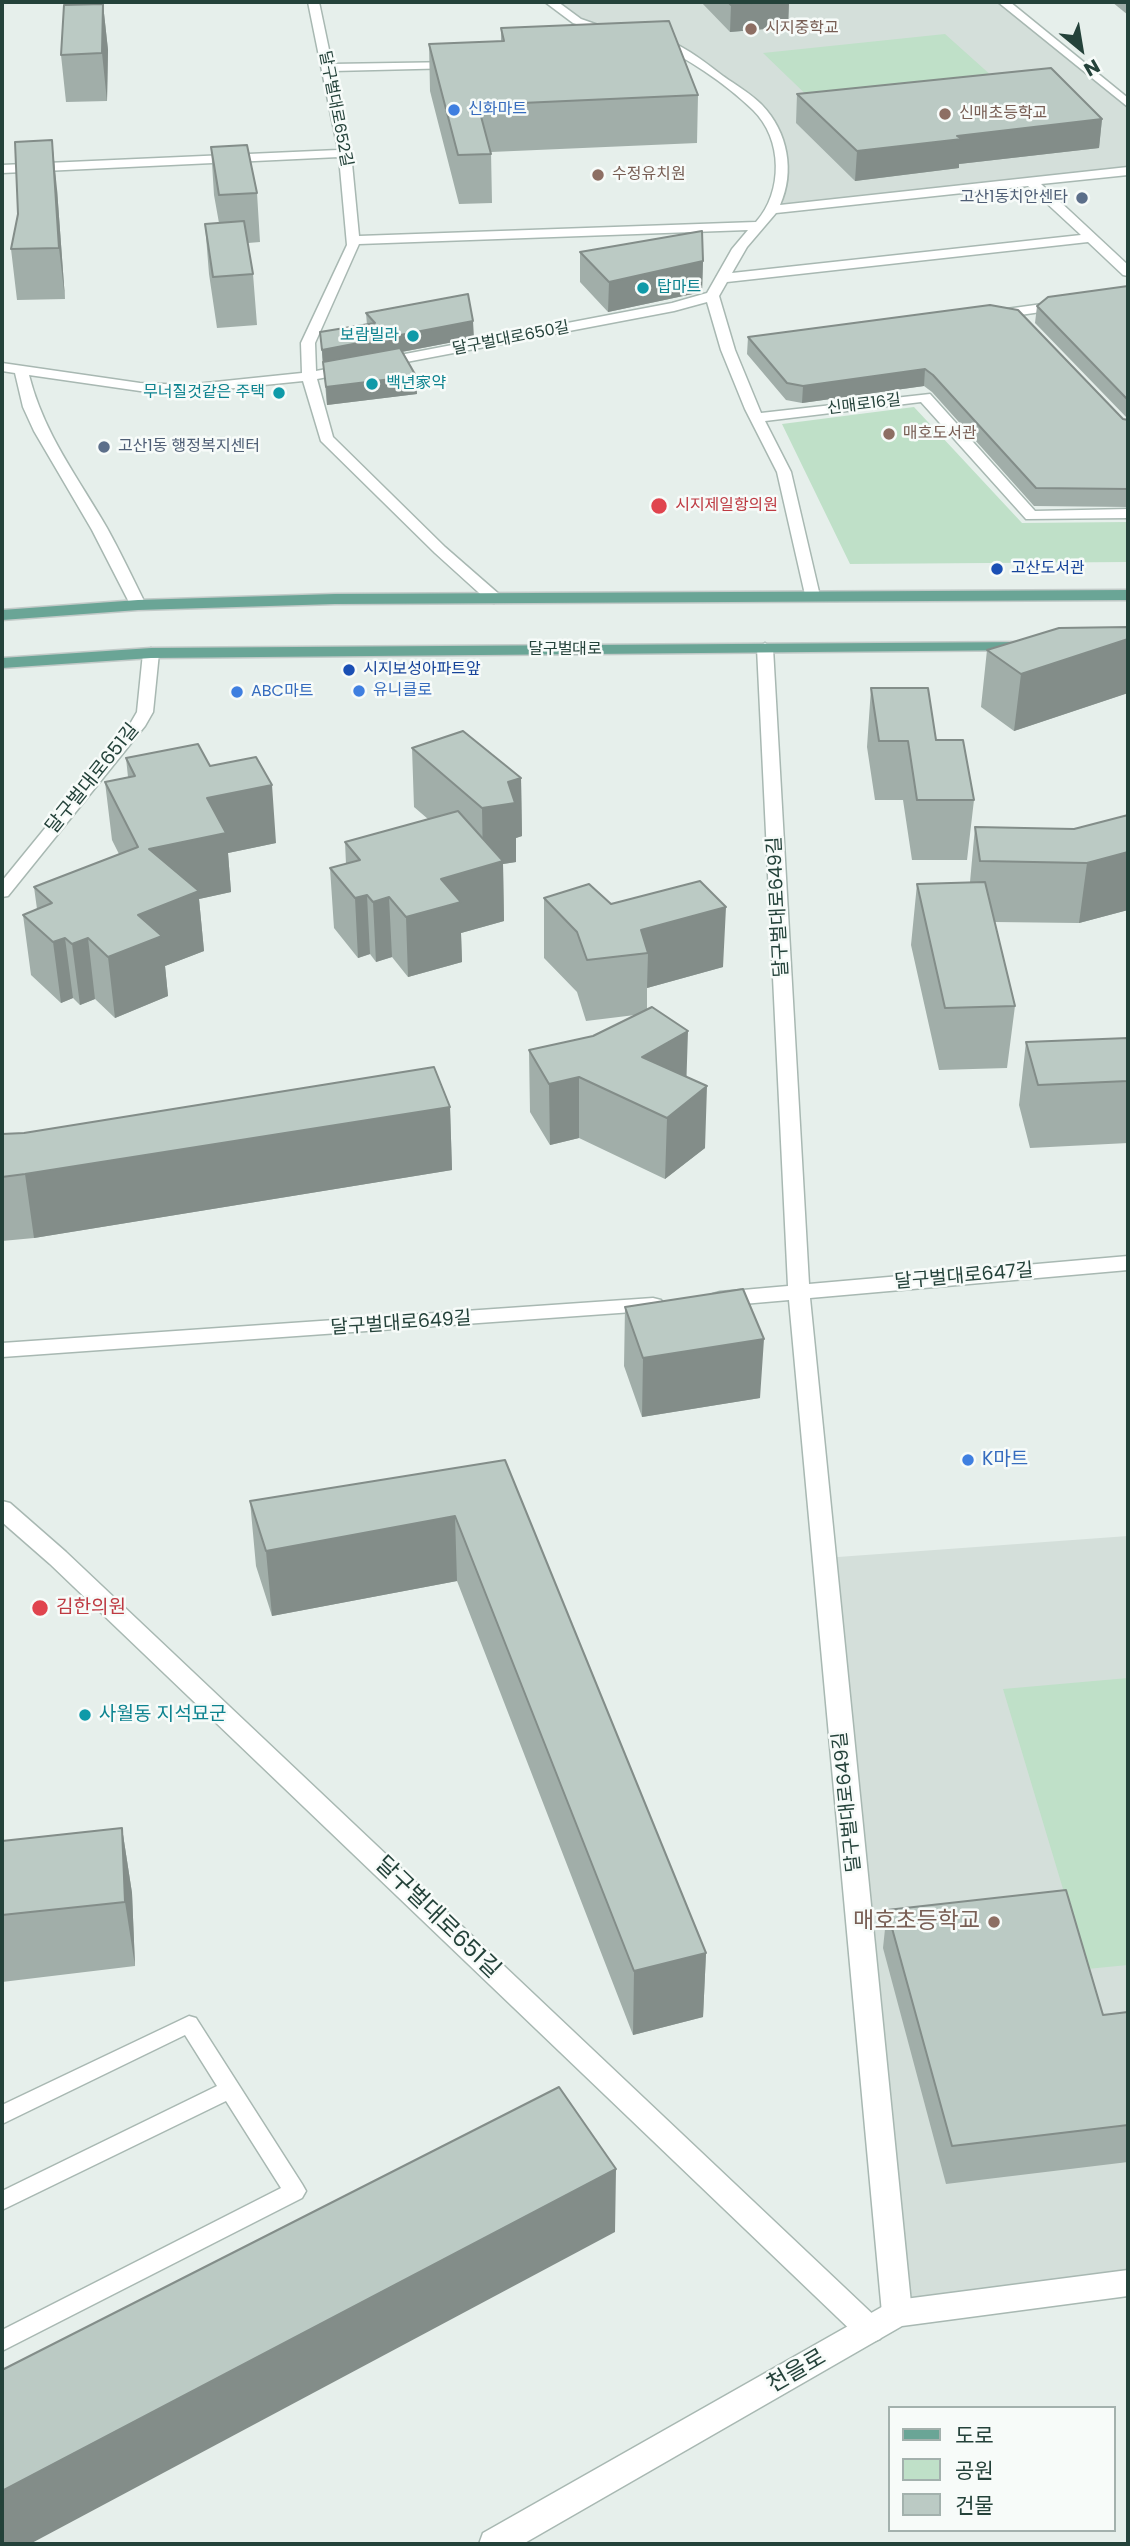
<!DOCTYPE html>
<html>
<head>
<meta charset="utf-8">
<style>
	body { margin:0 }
	#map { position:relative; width:1130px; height:2546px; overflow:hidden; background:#e6efeb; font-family:Poppins,"Noto Sans KR",sans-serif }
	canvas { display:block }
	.frame { position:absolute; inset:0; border:4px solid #24423a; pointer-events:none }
	.legend { position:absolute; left:888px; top:2406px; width:228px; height:126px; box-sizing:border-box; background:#f7fbf9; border:2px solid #a3b1ad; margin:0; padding:9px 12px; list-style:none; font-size:21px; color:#24423a }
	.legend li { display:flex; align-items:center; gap:14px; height:35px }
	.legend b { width:35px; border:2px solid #a3b1ad }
	.north { position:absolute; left:1046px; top:14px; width:70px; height:70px; -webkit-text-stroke:5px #f7fbf9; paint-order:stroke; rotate:150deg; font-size:19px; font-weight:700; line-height:28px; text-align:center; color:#24423a }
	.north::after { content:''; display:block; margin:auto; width:24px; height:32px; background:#24423a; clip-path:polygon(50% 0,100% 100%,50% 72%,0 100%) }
</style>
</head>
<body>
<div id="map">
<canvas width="1130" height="2546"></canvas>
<div class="frame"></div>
<ul class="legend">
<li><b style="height:9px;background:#6aa596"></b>도로</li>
<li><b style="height:19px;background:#bfe0c8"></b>공원</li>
<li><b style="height:19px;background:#bbcac4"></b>건물</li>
</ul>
<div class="north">N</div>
</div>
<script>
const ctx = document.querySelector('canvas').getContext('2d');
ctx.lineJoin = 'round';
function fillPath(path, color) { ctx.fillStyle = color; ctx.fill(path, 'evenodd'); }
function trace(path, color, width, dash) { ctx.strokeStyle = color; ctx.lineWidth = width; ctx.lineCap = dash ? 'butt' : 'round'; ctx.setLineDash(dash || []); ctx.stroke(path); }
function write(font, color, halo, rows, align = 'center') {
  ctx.font = font + ' Poppins,"Noto Sans KR",sans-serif'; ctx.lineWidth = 5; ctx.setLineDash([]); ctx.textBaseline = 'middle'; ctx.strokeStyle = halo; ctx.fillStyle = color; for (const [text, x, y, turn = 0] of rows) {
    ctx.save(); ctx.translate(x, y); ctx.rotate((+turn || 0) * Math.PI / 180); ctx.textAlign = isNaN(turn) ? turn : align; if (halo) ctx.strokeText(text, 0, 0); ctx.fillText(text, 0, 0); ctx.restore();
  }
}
const built = new Path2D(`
	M551,2H1004L1128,104V171L773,210L784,167L767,120L686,53L592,27Z
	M1128,1536V2286L897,2313L824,1558Z`);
const green = new Path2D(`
	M945,34L1003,86L820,108L763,53Z
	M914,407L1022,523L1128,522V562L850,564L782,424Z
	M1128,1678V1965L1087,1969L1003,1689Z`);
const service = new Path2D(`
	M189,2016L196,2018L302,2184L306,2191L302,2198L2,2351V2330L281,2188L226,2101L2,2210V2191L217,2086L185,2035L2,2124V2105Z`);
const minor = new Path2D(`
	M308,2H319L332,64L457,62L463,65L457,68L333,71L351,153L359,236L756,222C783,192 783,139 753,110C724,82 686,57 650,41L648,39L654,36C681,43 701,59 723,76C736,85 751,94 762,105C788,132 795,172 780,205L1128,167V175L1041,184L1128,265V276L1123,275L1088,242L727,282L719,296L735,350L761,413L930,394L1035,511L1128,509V518L1026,519L921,402L765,421L791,472L820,596L812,601L806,599L777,472L745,409L721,350L707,302L674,311L317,379L333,437L445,547L500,595L502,598L494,603L488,601L435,553L321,441L303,381L186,393L140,391L29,375C44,434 77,476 107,528C121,553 133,579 146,605L144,608H132L92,530L34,431L23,407L15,373L2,371V363L140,383L186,385L302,373L301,343L347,245L339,157L2,173V165L338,150ZM1028,186L1081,235L732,273L747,247L776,213ZM748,230L732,249L707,293L672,303L316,371L315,343L359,244Z
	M545,2H558L581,19L618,32L612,35L573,23Z
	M1064,301L1071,305L1069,308L992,319L985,315L992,311Z
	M765,643L773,648L809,1284L1128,1256V1270L810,1298L912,2313L907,2322L897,2326L887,2322L882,2313L789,1300L720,1306L713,1304L709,1299L713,1294L720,1292L788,1286L757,648Z
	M151,648L159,653L153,712L145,726L8,896L2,897V881L130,724L137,712L143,653Z
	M653,1298L661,1300L664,1305L661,1310L2,1357V1343Z
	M2,1501L10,1503L66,1552L880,2321L885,2330L880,2339L870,2343L860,2339L50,1564L2,1522Z`);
const tertiary = new Path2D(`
	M998,2H1010L1128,98V107Z
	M1128,2270V2296L902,2326L523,2544H479L483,2533L887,2304L897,2300Z`);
const primary = new Path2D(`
	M1128,590V600L335,604L138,610L2,620V610L138,600L335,594Z
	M1025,642L1031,644L1033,647L1031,650L151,658L2,668V658L151,648Z`);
const wall = new Path2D(`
	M701,2H789L788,27L730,32Z
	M1112,2H1128V15Z
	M103,4L108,50L107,101L66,102L61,55Z
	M501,28L698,95L697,143L491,152L492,203L459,204L430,91L429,44L501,41Z
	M797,94L1102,119L1099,148L959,164V168L855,181L796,123Z
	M211,147L257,193L260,242L248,243L253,274L257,325L217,328L209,274L205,224L219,223L214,195Z
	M57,189L65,299L17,300L11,249Z
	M580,252L703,261L702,292L608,312L580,282Z
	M1128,286V419L1035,323L1037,306Z
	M990,305L1123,419L1128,420V507L1034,506L932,392L924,386L802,403L786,400L747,354L748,337Z
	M366,313L474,338L402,352L417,394L327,405L320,332L367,325Z
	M1128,627V693L1014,731L981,707L987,650Z
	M871,688L936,740L974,800L967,860H912L903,800H875L867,747Z
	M412,748L521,778L522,836L516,838V862L503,864L504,921L461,933L462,962L408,977L392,957L376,962L370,954L358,958L334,928L330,868L346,864L345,842L428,819L414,807Z
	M126,758L210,766L276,843L228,853L231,892L199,899L204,951L165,966L168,996L115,1018L95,999L80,1005L73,998L61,1003L31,975L23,915L37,909L34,887L119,854L112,840L105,782L128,777Z
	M1128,815V910L1079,923L994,922L1015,1006L1007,1068L939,1070L911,945L917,884L970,882L975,827L1074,829Z
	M544,898L611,904L723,967L647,988V1009L687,1077L705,1148L665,1179L579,1138L550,1145L530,1112L529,1050L593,1036L635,1015L586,1021L577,992L544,958Z
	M1128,1038V1143L1030,1148L1019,1105L1026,1042Z
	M450,1107L452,1170L34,1238L2,1241V1134Z
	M625,1307L760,1398L642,1417L624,1366Z
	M505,1460L706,1953L703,2017L633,2035L457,1581L272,1616L256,1566L250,1501Z
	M122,1828L132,1893L135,1966L2,1982V1841Z
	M887,1910L1103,2015L1128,2012V2162L946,2184L883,1948Z`);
const shadedWall = new Path2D(`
	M765,2H789L788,27L730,32L731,5Z
	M103,4L108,50L107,101L102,53Z
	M1102,119L1099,148L959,164V168L855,181L857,151L957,136Z
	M52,140L57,189L65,299L59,248Z
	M703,261L702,292L608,312L609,282Z
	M473,321L474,338L323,367L322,350Z
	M925,369L924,386L802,403L803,386Z
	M416,376L417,394L327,405L326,387Z
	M1128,639V693L1014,731L1021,674Z
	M521,778L522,836L516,838V862L503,864L504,921L461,933L462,962L408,977L406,917L441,879L483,866L482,808L508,782Z
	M272,785L276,843L228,853L231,892L199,899L204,951L165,966L168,996L115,1018L108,957L138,915L149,849L207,798Z
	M1128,852V910L1079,923L1087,863Z
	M367,895L370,954L358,958L355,898Z
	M389,897L392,957L376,962L373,902Z
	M726,907L723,967L647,988L648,953L641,930Z
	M65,938L73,998L61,1003L53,942Z
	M88,938L95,999L80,1005L72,944Z
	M688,1031L686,1092L642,1057Z
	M579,1077V1138L550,1145L549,1084Z
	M707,1086L705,1148L665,1179L667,1118Z
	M450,1107L452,1170L34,1238L25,1174Z
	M764,1339L760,1398L642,1417L643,1358Z
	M455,1516L457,1581L272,1616L266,1551Z
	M122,1828L132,1893L135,1966L125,1902Z
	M706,1953L703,2017L633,2035L634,1971Z
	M616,2169L615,2232L30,2544H2V2491Z`);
const building = new Path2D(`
	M728,2H765L731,5Z
	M103,4L102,53L61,55L64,5Z
	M669,21L698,95L478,105L491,154L458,155L429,44L504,41L501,28Z
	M1051,68L1102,119L957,136L962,139L857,151L797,94Z
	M52,140L59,248L11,249L18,214L15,142Z
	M247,145L257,193L219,195L211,147Z
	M244,221L253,274L213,277L205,224Z
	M702,231L703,261L609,282L580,252Z
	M1128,286V400L1037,306L1048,297Z
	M468,294L473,321L322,350L320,332L375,323L366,313Z
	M990,305L1018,310L1123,419L1128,420V489L1036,488L933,375L925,369L803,386L787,383L748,337Z
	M400,348L416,376L326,387L323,362Z
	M1128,627V639L1021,674L987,650L1059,628Z
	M871,688H928L936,740H963L974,800H917L908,741H879Z
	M463,731L521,778L508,782L515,803L482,808L412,748Z
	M198,744L210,766L256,757L272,785L207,798L226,833L149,849L199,891L138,915L162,936L108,957L88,938L72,944L65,938L53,942L23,915L52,903L34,887L138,847L105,782L135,776L126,758Z
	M458,811L503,861L441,879L461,902L406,917L389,897L373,902L367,895L355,898L330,868L360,860L345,842Z
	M1128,815V852L1087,863L980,861L975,827L1074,829Z
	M700,881L726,907L641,930L648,953L587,960L577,932L544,898L589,884L611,904Z
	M985,882L1015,1006L945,1008L917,884Z
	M652,1007L688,1031L642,1057L707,1086L667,1118L579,1077L549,1084L529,1050L593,1036Z
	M1128,1038V1081L1038,1085L1026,1042Z
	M434,1067L450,1107L25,1174L2,1177V1134L24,1133Z
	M743,1289L764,1339L643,1358L625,1307Z
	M505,1460L706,1953L634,1971L455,1516L266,1551L250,1501Z
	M122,1828L125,1902L2,1915V1841Z
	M1066,1890L1103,2015L1128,2012V2125L952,2146L887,1910Z
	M559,2087L616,2169L2,2491V2370Z`);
const markers = [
	[751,29,7,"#8d6e63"],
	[454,110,7,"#3f7fe0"],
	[945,114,7,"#8d6e63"],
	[598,175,7,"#8d6e63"],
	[1082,198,7,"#5c6f8a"],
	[643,288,7,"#0f9aa8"],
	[413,336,7,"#0f9aa8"],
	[372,384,7,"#0f9aa8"],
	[279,393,7,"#0f9aa8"],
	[889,434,7,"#8d6e63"],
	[104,447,7,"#5c6f8a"],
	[659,506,9,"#e0444e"],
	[997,569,7,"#1a4fb4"],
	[349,670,7,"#1a4fb4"],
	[359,691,7,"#3f7fe0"],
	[237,692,7,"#3f7fe0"],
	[968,1460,7,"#3f7fe0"],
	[40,1608,9,"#e0444e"],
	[85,1715,7,"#0f9aa8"],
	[994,1922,7,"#8d6e63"]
];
const farEducationnames = [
	["시지중학교",765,29],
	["신매초등학교",959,114],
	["수정유치원",612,175],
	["매호도서관",903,434]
];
const farStreetnames = [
	["달구벌대로652길",335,109,79],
	["달구벌대로650길",511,339,-11],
	["신매로16길",864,405,-7],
	["달구벌대로",565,650]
];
const farShopnames = [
	["신화마트",468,110],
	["유니클로",373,691],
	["ABC마트",251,692]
];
const farServicenames = [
	["고산1동치안센타",1068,198],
	["고산1동 행정복지센터",118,447,"left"]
];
const farCulturenames = [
	["탑마트",657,288],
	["보람빌라",399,336,"right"],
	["백년家약",386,384],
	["무너질것같은 주택",265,393,"right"]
];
const farHealthnames = [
	["시지제일항의원",675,506]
];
const farTransitnames = [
	["고산도서관",1011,569],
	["시지보성아파트앞",363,670]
];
const streetNames = [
	["달구벌대로651길",93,779,-51],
	["달구벌대로649길",779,907,-93],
	["달구벌대로647길",964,1277,-5],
	["달구벌대로649길",401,1324,-4],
	["달구벌대로649길",848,1802,-96]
];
const shopNames = [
	["K마트",982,1460]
];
const healthNames = [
	["김한의원",56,1608]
];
const cultureNames = [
	["사월동 지석묘군",99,1715]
];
const nearStreetnames = [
	["달구벌대로651길",437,1918,44],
	["천을로",797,2372,-30]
];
const nearEducationnames = [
	["매호초등학교",980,1922]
];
fillPath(built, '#d4dfda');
fillPath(green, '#bfe0c8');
trace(service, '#a8b8b2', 3);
trace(minor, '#a8b8b2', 3);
trace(tertiary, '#a8b8b2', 3);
trace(primary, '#c2cac8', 3);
fillPath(service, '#fff');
fillPath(minor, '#fff');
fillPath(tertiary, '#fff');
fillPath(primary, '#6aa596');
fillPath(wall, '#a1aea9');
fillPath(shadedWall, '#838d89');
fillPath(building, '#bbcac4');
trace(building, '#838d89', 2);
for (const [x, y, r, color] of markers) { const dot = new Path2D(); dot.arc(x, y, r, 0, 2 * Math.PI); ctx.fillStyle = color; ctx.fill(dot); trace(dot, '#f7fbf9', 2.5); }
write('16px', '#785e54', '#f7fbf9', farEducationnames, 'left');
write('16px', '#24423a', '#f7fbf9', farStreetnames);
write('16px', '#366cbe', '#f7fbf9', farShopnames, 'left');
write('16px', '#4e5e75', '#f7fbf9', farServicenames, 'right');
write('16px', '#0d838f', '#f7fbf9', farCulturenames, 'left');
write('16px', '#be3a42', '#f7fbf9', farHealthnames, 'left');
write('16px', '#164399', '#f7fbf9', farTransitnames, 'left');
write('19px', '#24423a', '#f7fbf9', streetNames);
write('19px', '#366cbe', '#f7fbf9', shopNames, 'left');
write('19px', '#be3a42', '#f7fbf9', healthNames, 'left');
write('19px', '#0d838f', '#f7fbf9', cultureNames, 'left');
write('23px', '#24423a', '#f7fbf9', nearStreetnames);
write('23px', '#785e54', '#f7fbf9', nearEducationnames, 'right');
</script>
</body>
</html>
